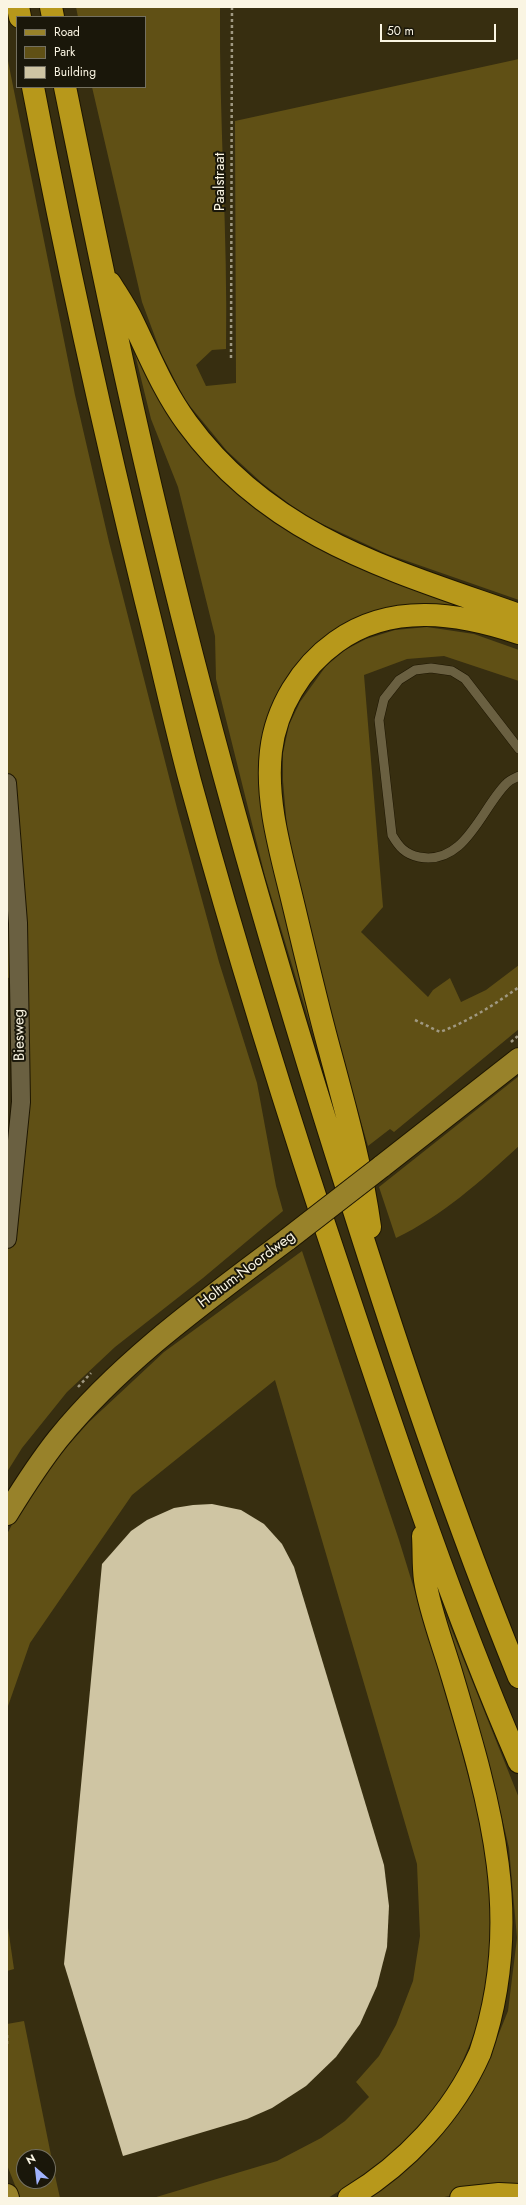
<!DOCTYPE html>
<html>
<head>
<meta charset="utf-8">
<style>
	body { margin:0 }
	#map { position:relative; width:526px; height:2205px; overflow:hidden; background:#372e10; font-family:Jost,sans-serif }
	canvas { display:block }
	.frame { position:absolute; inset:0; border:8px solid #faf5e3; pointer-events:none }
	.legend { position:absolute; left:16px; top:16px; width:130px; height:72px; box-sizing:border-box; background:#1a170a; border:1px solid #747061; margin:0; padding:5px 7px; list-style:none; font-size:12px; color:#faf5e3 }
	.legend li { display:flex; align-items:center; gap:8px; height:20px }
	.legend b { width:20px; border:1px solid #747061 }
	.north { position:absolute; left:16px; top:2149px; width:40px; height:40px; box-sizing:border-box; background:#1a170a; border:1px solid #747061; border-radius:50%; rotate:332deg; font-size:11px; font-weight:700; line-height:16px; text-align:center; color:#faf5e3 }
	.north::after { content:''; display:block; margin:auto; width:14px; height:18px; background:#a1b3fd; clip-path:polygon(50% 0,100% 100%,50% 72%,0 100%) }
	.scale { position:absolute; left:380px; top:24px; width:116px; height:18px; box-sizing:border-box; border:2px solid #faf5e3; border-top:0; padding-left:5px; font-size:12px; line-height:14px; white-space:nowrap; color:#faf5e3; -webkit-text-stroke:3px #1a170a; paint-order:stroke }
</style>
</head>
<body>
<div id="map">
<canvas width="526" height="2205"></canvas>
<div class="frame"></div>
<ul class="legend">
<li><b style="height:5px;background:#98822a"></b>Road</li>
<li><b style="height:11px;background:#605015"></b>Park</li>
<li><b style="height:11px;background:#cfc5a3"></b>Building</li>
</ul>
<div class="north">N</div>
<div class="scale">50 m</div>
</div>
<script>
const ctx = document.querySelector('canvas').getContext('2d');
ctx.lineJoin = 'round';
function fillPath(path, color) { ctx.fillStyle = color; ctx.fill(path, 'evenodd'); }
function trace(path, color, width, dash) { ctx.strokeStyle = color; ctx.lineWidth = width; ctx.lineCap = dash ? 'butt' : 'round'; ctx.setLineDash(dash || []); ctx.stroke(path); }
function write(font, color, halo, rows, align = 'center') {
  ctx.font = font + ' Jost,sans-serif'; ctx.lineWidth = 4; ctx.setLineDash([]); ctx.textBaseline = 'middle'; ctx.strokeStyle = halo; ctx.fillStyle = color; for (const [text, x, y, turn = 0] of rows) {
    ctx.save(); ctx.translate(x, y); ctx.rotate((+turn || 0) * Math.PI / 180); ctx.textAlign = isNaN(turn) ? turn : align; if (halo) ctx.strokeText(text, 0, 0); ctx.fillText(text, 0, 0); ctx.restore();
  }
}
const green = new Path2D(`
	M76,7H220C219,121 228,235 226,349L212,350L196,365L206,386L236,383L235,121L519,59V600L387,554L305,516L262,483L227,451L185,400L161,353L142,302L92,87H145V17H78Z
	M7,56L75,395L109,542L178,812L219,962L257,1083L276,1186L283,1211L203,1278L115,1347L67,1392L22,1448L7,1472V1212L17,1122L13,980L7,977Z
	M131,338L240,489L519,621H363L269,729L328,1076L326,1077L265,876L216,679L215,636L178,487L151,419Z
	M427,627L474,634L519,650V681L444,656L407,659L364,675L383,907L361,932L428,997L433,990L450,978L461,1002L486,990L519,965V1029L394,1132L390,1129L368,1146L292,886L283,781V753L289,725L300,702L326,666L345,650L366,639L395,630Z
	M519,1076V1146C481,1181 442,1216 396,1238L379,1187Z
	M302,1251L399,1540L449,1702L486,1845L495,1925L490,1973L478,2025L458,2072L430,2119L400,2147L361,2177L328,2198H153L277,2161L321,2138L345,2121L369,2097L356,2082L379,2056L396,2025L413,1981L420,1936L417,1864L275,1380L132,1495L30,1643L7,1709V1534L23,1504L56,1459L89,1422L164,1352Z
	M436,1591L519,1798V2190L471,2191L440,2198H365L446,2127L483,2073L508,2011L517,1938L509,1848L490,1767Z
	M7,1921L14,1969L7,1971Z
	M24,2021L56,2180L60,2198H20L7,2165V2024ZM24,2157H48V2181H24Z`);
const building = new Path2D(`
	M212,1504L241,1510L264,1524L282,1544L294,1567L384,1865L389,1906L387,1947L377,1986L360,2024L336,2057L306,2086L272,2108L247,2119L123,2156L64,1964L102,1564L131,1531L147,1520L174,1508L193,1505Z`);
const path = new Path2D(`
	M231,358L232,7
	M415,1020L440,1032C469,1021 494,1005 519,987
	M511,1042L519,1035
	M78,1387L91,1373
	M7,2035V2047`);
const lane = new Path2D(`
	M519,749L465,679L452,671L431,668L415,670L399,680L384,699L379,720L392,835C399,847 405,854 419,857C465,866 481,809 506,784C509,780 515,778 519,776`);
const street = new Path2D(`
	M7,783L18,923L21,1102L7,1239`);
const primary = new Path2D(`
	M381,1167L519,1059
	M7,1514C23,1488 39,1463 58,1439C122,1360 207,1300 288,1239
	M7,2195L8,2198`);
const highway = new Path2D(`
	M18,7L20,17
	M51,7L53,17
	M33,87C66,260 104,431 146,602C161,661 174,721 190,781C237,953 290,1123 347,1292C400,1451 453,1609 519,1762
	M65,87C96,239 127,391 164,542C217,763 281,982 350,1198C401,1359 455,1520 519,1677
	M110,283C118,296 127,309 133,322C150,357 164,392 187,423C271,538 392,570 519,615
	M370,1227C361,1161 342,1097 325,1033C314,991 304,949 294,907C282,856 265,803 271,751C276,708 301,667 336,642C391,602 459,613 519,633
	M349,2198C405,2164 453,2114 480,2053C526,1920 490,1803 451,1672C443,1645 429,1608 425,1580C423,1566 424,1551 423,1536
	M461,2198L499,2194L519,2195`);
const primaryBridge = new Path2D(`
	M288,1239L381,1167`);
const streetNames = [
	["Paalstraat",220,182,-90],
	["Biesweg",20,1035,-91],
	["Holtum-Noordweg",247,1270,-37]
];
fillPath(green, '#605015');
fillPath(building, '#cfc5a3');
trace(lane, '#1e1600', 10);
trace(street, '#1e1600', 20);
trace(primary, '#1e1600', 24);
trace(highway, '#1e1600', 24);
trace(path, '#a09982', 2.5, [3, 3]);
trace(lane, '#6a6041', 9);
trace(street, '#6a6041', 18);
trace(primary, '#98822a', 22);
trace(highway, '#b7981b', 22);
trace(primaryBridge, '#1e1600', 24, []);
trace(primaryBridge, '#98822a', 22);
write('15px', '#faf5e3', '#1a170a', streetNames);
</script>
</body>
</html>
